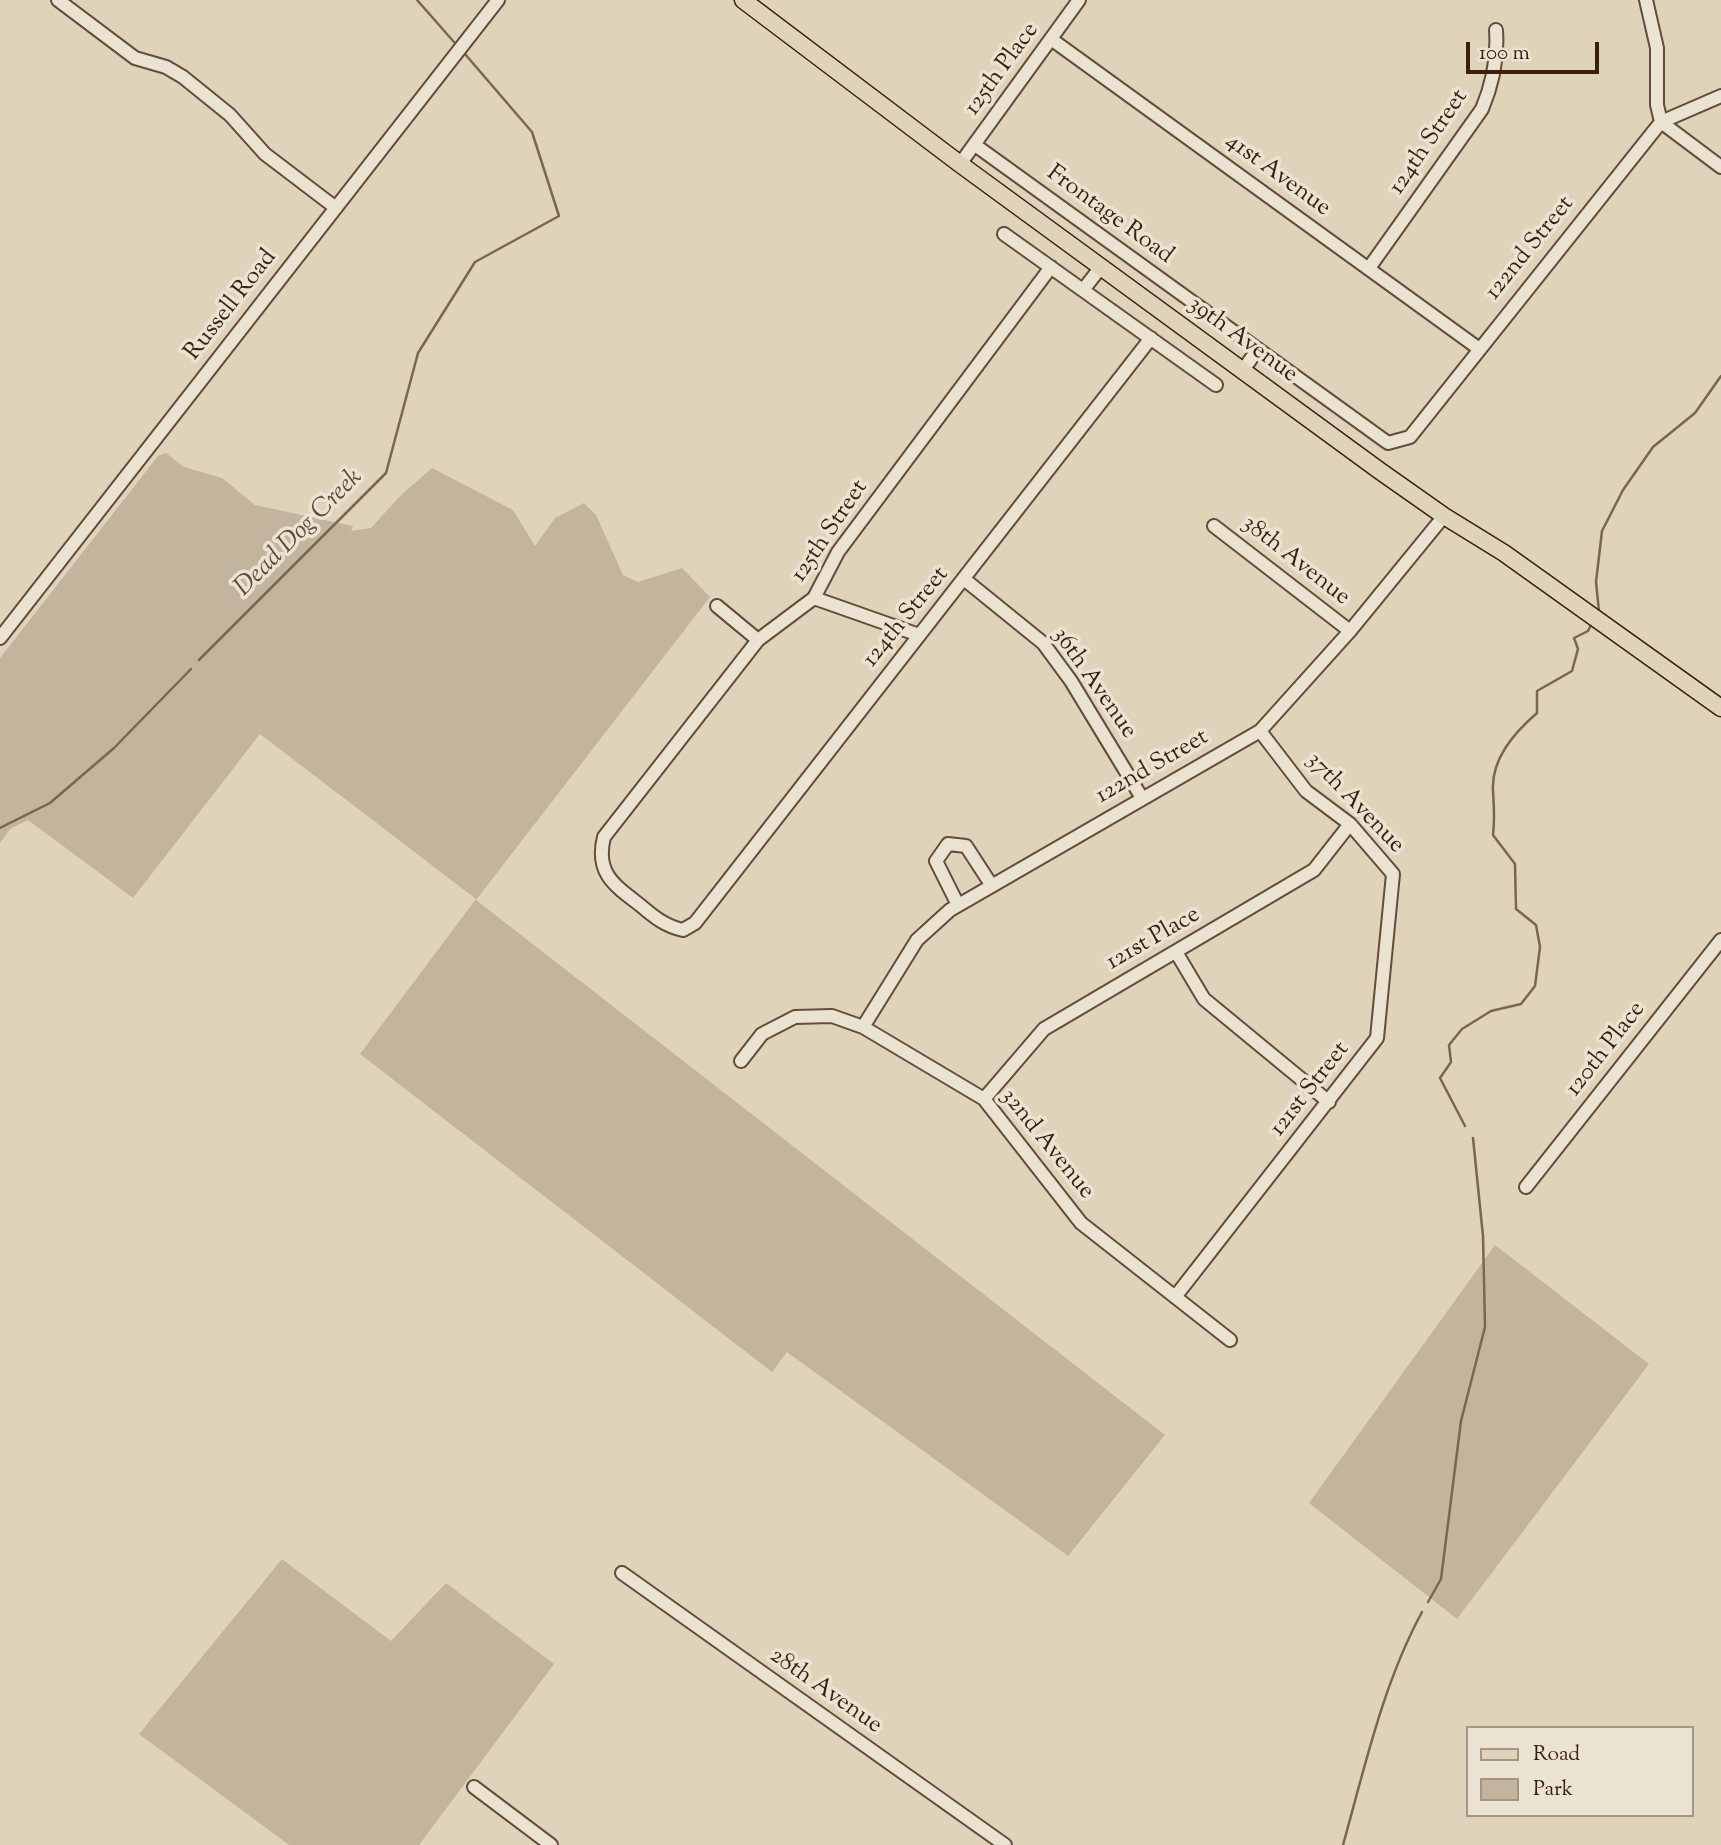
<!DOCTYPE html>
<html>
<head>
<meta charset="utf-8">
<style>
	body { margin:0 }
	#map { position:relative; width:1721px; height:1845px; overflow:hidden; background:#dfd4ba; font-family:"Sorts Mill Goudy",serif }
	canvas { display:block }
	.legend { position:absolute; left:1466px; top:1726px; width:228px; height:91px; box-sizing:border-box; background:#eae3d2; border:2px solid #a49584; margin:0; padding:9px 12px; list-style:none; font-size:21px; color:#3a1f0e }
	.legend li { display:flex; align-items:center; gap:14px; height:35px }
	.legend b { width:35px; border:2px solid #a49584 }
	.scale { position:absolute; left:1466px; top:42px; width:133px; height:32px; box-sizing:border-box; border:4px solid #3a1f0e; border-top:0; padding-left:9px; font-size:21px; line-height:24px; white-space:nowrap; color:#3a1f0e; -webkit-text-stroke:5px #eae3d2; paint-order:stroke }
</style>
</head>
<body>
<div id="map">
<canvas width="1721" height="1845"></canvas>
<ul class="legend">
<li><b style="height:9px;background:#dfd4ba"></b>Road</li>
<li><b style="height:19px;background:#c3b59d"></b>Park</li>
</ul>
<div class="scale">100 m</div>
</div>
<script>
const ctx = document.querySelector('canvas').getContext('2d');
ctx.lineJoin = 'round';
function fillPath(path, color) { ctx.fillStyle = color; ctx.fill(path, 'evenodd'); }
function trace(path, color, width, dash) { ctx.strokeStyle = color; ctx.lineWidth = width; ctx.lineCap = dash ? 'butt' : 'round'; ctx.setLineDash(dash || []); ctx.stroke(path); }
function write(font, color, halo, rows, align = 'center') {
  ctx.font = font + ' "Sorts Mill Goudy",serif'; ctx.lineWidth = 7; ctx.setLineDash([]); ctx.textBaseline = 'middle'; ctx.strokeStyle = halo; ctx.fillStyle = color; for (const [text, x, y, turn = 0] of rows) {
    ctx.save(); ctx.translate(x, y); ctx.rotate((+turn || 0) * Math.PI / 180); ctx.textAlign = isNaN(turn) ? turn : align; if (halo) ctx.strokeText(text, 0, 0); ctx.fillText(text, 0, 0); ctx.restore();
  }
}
const green = new Path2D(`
	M166,453L184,467L222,478L255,505L353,526L351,531L371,528L400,496L432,468L513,510L535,546L555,518L584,503L596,515L623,575L638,582L682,568L710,597L476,900L1165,1435L1068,1556L787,1352L772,1372L360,1054L476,899L260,734L133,898L28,820L10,829L0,843V658L158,456Z
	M1495,1245L1649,1364L1457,1619L1309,1503Z
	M282,1559L391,1641L446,1583L554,1664L419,1845H289L139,1734Z`);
const stream = new Path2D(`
	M417,0L454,42
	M1599,611L1596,582L1602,531L1623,490L1653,447L1695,413L1721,376
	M199,660L386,473L418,353L475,262L559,216L532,132L465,54
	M0,828L50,803L114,748L191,669
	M1465,1126L1440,1078L1451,1062L1449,1045L1462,1029L1491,1011L1521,1004L1535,986L1540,947L1536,925L1516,909L1515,864L1493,835C1495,819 1494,807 1493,791C1491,759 1514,733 1537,713V691L1572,671L1578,649L1574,638L1588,631L1591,625
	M1428,1602L1441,1579L1461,1421L1485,1327L1483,1236L1473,1138
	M1343,1845C1365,1766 1383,1684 1422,1612`);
const minor = new Path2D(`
	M58,0L135,58L166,67L183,77L230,115L265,154L336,208
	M1646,0L1657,48V105L1661,122L1721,167
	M1051,39L1478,348
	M975,145L1388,443L1410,437L1661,122L1721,96
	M960,164L1079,0
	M1004,234L1216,385
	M1051,267L838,552L814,598L758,640L604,837C595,873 614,885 640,905C654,917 665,926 683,930L695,923L1151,338
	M1369,268L1482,109C1493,83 1498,58 1496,30
	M1083,290L1101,267
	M1243,370L1258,349
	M1214,526L1350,631
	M964,579L1043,643L1071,681L1142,798
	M814,598L919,635
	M717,606L758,640
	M0,638L498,0
	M958,905L936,861L948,844L966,846L992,886
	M1176,952L1204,999L1329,1102
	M863,1027L917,940L950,910L1260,731L1350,631L1444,516
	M741,1061L762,1034L795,1017L832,1016L863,1027L984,1099L1081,1223L1230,1340
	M984,1099L1044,1029L1314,870L1350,824
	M1526,1187L1721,940
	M1175,1297L1377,1038L1393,874L1350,824L1306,791L1260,731
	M622,1573L1005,1845
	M474,1787L551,1845`);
const major = new Path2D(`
	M743,0L960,164L1380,471L1444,516L1504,553L1721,708`);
const streetNames = [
	["125th Place",1003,70,-54],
	["124th Street",1430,143,-56],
	["41st Avenue",1277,176,36],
	["Frontage Road",1109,216,36],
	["122nd Street",1531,249,-51],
	["Russell Road",232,306,-52],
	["39th Avenue",1242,341,36],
	["125th Street",831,532,-56],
	["38th Avenue",1295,562,38],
	["124th Street",907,618,-51],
	["36th Avenue",1093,684,55],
	["122nd Street",1153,768,-30],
	["37th Avenue",1354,804,46],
	["121st Place",1154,940,-30],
	["120th Place",1607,1050,-52],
	["121st Street",1311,1090,-52],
	["32nd Avenue",1046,1145,51],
	["28th Avenue",825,1692,35]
];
const waterNames = [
	["Dead Dog Creek",300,534,-45]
];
fillPath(green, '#c3b59d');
trace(stream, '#7b6652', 2.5);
trace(minor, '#634c39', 16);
trace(major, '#3a1f0e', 19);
trace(minor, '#eae3d2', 12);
trace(major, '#dfd4ba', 16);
write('24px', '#3a1f0e', '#eae3d2', streetNames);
write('italic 26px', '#604936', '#eae3d2', waterNames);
</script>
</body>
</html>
